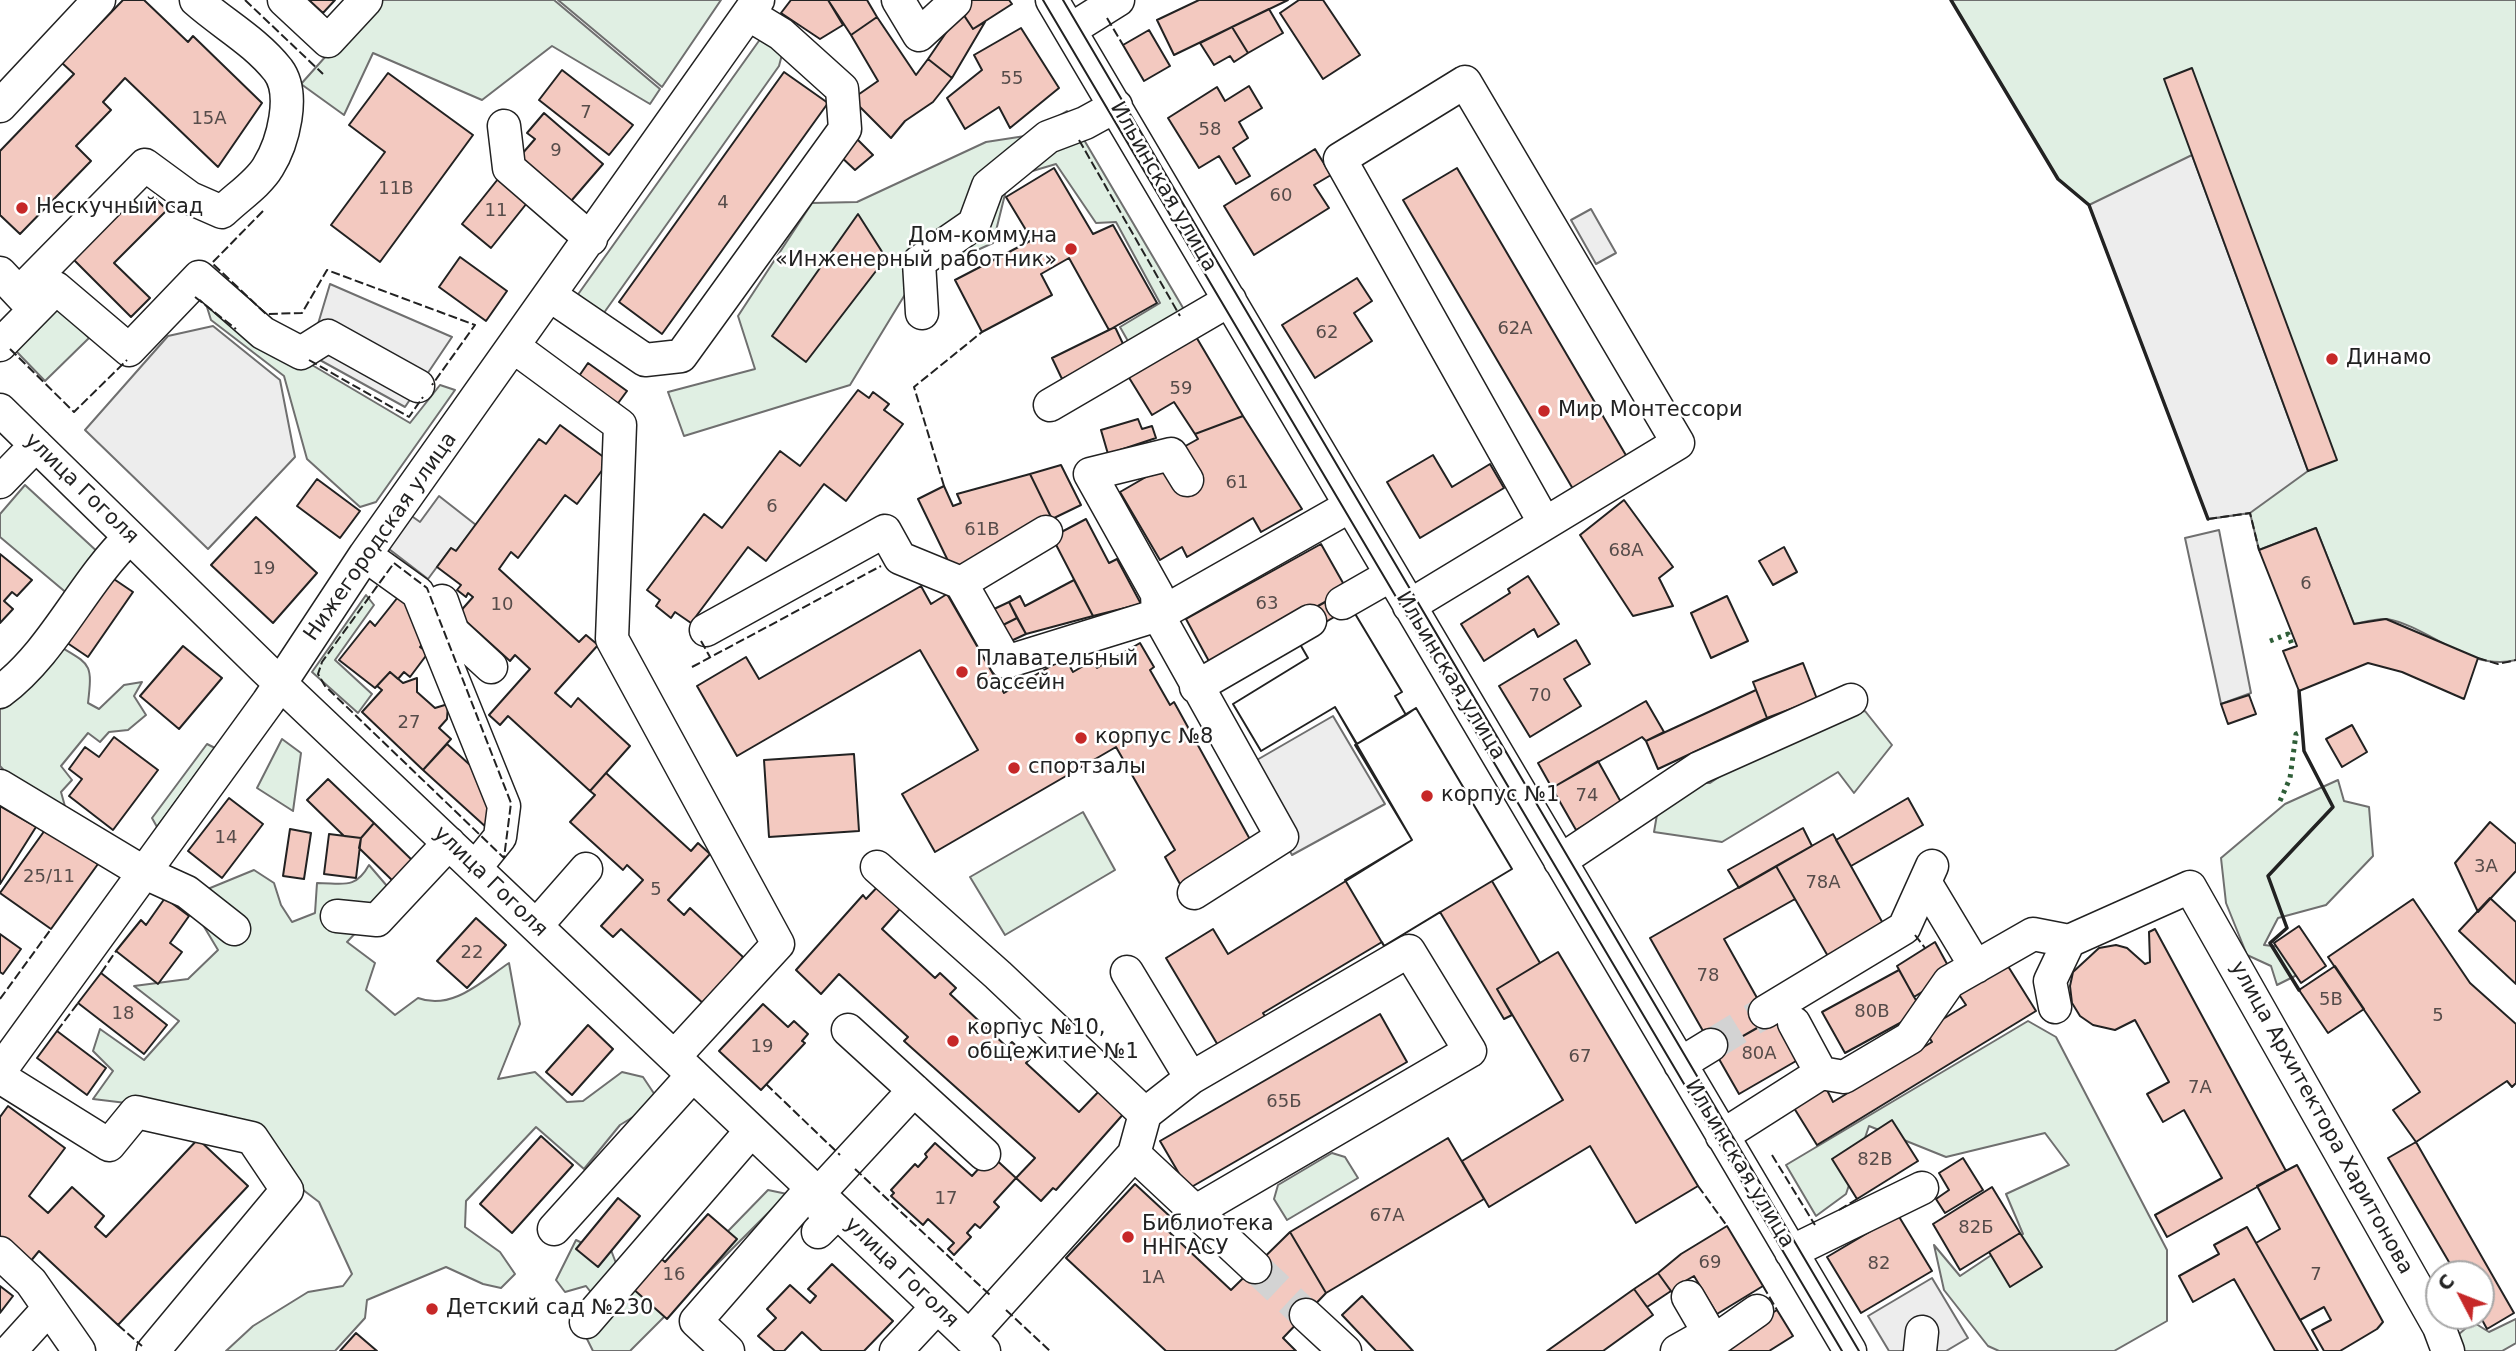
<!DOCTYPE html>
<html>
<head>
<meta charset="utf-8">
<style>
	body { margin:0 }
	#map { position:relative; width:2516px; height:1351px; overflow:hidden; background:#fff; font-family:"DejaVu Sans",sans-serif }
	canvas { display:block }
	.north { position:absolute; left:2425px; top:1260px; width:70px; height:70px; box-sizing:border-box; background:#fff; border:2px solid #a7a7a7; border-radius:50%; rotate:312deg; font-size:19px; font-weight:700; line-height:28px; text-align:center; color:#222 }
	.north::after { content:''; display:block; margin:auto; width:24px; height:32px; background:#c62828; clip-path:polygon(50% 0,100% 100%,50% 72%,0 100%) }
</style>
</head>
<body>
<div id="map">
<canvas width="2516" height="1351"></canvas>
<div class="north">С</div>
</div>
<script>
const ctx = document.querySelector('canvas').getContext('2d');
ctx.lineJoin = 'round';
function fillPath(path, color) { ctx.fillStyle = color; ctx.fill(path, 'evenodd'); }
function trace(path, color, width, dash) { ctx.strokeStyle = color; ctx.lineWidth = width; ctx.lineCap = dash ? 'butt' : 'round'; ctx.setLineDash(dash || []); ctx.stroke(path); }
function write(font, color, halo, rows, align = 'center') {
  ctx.font = font + ' "DejaVu Sans",sans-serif'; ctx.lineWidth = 5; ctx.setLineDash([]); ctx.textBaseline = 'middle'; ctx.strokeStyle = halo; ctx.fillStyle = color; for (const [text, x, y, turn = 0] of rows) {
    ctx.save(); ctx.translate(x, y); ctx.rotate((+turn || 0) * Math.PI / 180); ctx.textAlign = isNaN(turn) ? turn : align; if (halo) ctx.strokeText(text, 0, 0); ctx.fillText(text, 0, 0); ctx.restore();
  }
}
const green = new Path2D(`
	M376,0H554L660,89L650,104L552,46L482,100L373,53L344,115L301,84Z
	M558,0H721L662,87Z
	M1951,0H2516V660C2469,672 2430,627 2387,619C2377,618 2364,622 2354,624L2316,528L2259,550L2250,513L2208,519L2089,205L2058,179Z
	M766,31L785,43L779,66L601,317L574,300Z
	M1067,111L1189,318L1133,350L1120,327L1160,303L1116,222L1096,223L1056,164L1009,178L993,243L915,278L850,385L684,436L668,392L755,369L738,316L812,203L857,202L986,142L1025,136Z
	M202,291L262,341L312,365L410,423L440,385L455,390L376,502L360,507L307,459L284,376L211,320Z
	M59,308L89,338L45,381L16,351Z
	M25,485L101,555L69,595L0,537V514Z
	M366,595L374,605L335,660L372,694L358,713L312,672Z
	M56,644C90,665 93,661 88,703L99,709L124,685L142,682L134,696L146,715L128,730L109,732L100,742L88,733L61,766L72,780L61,792L66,810L12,779L0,766V678Z
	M1865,711L1892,745L1854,793L1838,772L1722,842L1654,832L1660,797L1692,783H1710L1776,739L1839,713Z
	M282,739L301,753L293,811L257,788Z
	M207,744L215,748L157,827L152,818Z
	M2338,780L2344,801L2369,807L2373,856L2326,905L2278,918L2264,945L2299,949L2307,970L2277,985L2271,966L2247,955L2226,903L2221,858L2285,804Z
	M1083,812L1115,870L1005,935L970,877Z
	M369,865L393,893L347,942L375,963L366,990L395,1015L418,998C452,1011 482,981 509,963L520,1024L498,1079L535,1072L567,1102L583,1101L622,1072L643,1077L659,1101L620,1125L584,1169L536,1127L466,1201L465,1227L500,1252L515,1274L501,1288L483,1284L446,1267L367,1300L365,1318L335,1351H226L253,1326L308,1292L343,1286L352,1274L319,1202L290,1180L279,1160L226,1115L93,1099L113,1071L93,1051L100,1029L144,1060L179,1021L134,986L188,979L218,950L200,920L198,893L254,870L274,883L281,905L292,922L315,913L317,883C343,883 355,890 369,865Z
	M2028,1021L2056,1037L2167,1250V1321L2114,1351H1999L1988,1346L1944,1290L1934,1245L1960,1276L2023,1234L2006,1194L2069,1165L2045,1133L1946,1157L1869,1126L1846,1194L1816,1216L1786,1165Z
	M1332,1153L1345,1157L1358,1178L1287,1220L1274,1199L1278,1185Z
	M768,1190L787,1194L630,1351H593L586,1337L600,1304L586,1286L565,1292L556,1280L576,1240L601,1252L611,1250L622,1279L662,1299Z
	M2516,1319V1343L2502,1351H2456L2451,1341L2473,1322L2489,1332Z`);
const parking = new Path2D(`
	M2192,155L2308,471L2250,513L2208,519L2089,205Z
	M1591,209L1616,253L1596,264L1571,220Z
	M330,284L452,337L405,407L309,354Z
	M213,326L280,380L295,457L208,549L85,430L168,336Z
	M439,496L476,525L456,551L451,548L428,579L376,539L399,507L420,522Z
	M2219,530L2251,693L2221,704L2185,538Z
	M1333,716L1385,804L1292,855L1243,768Z
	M1932,1278L1968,1338L1946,1351H1889L1868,1316Z`);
const building = new Path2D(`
	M123,0H144L188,42L193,36L262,103L218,167L125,78L103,102L111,110L76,146L91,161L20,234L0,215V151L74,74L62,63Z
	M309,0H335L323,13Z
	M791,0H828L843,25L820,39L781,13Z
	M828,0H867L877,17L851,35Z
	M954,0H1009L1012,4L973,29Z
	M1199,0H1288L1174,55L1157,20Z
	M1299,0H1323L1360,55L1323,79L1280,13Z
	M1269,9L1283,33L1248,53L1232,27Z
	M961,11L973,29L985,22L952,78L928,59Z
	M877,17L916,75L928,59L952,78L933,102L905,121L891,138L852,99L878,81L851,35Z
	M1232,27L1248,53L1234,62L1230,56L1214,65L1200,43Z
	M1021,28L1059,88L1010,128L999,107L965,129L947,98L982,70L974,55Z
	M1149,30L1170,66L1144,81L1123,45Z
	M2192,68L2337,460L2308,471L2164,79Z
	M562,70L633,125L609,155L539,100Z
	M784,72L828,103L662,334L619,302Z
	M388,73L473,135L380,262L331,225L385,152L349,125Z
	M1249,86L1262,108L1239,122L1248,138L1233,148L1250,176L1236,184L1219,156L1199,168L1168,118L1217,87L1225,101Z
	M544,113L603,164L566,207L515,162L535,139L527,133Z
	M855,137L873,155L855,170L838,154Z
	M1315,149L1331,175L1314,185L1329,208L1254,255L1224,206Z
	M1054,168L1093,234L1113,225L1157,303L1109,330L1069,258L1041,274L1052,295L982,332L955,280L1032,240L1006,197Z
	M1457,168L1627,457L1573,489L1403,200Z
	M502,174L531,198L491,248L462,224Z
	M129,196L142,208L154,197L167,210L114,263L150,298L131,317L70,256Z
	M858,214L886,258L806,362L772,336Z
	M460,257L507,291L486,321L439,287Z
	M1357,278L1372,301L1354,313L1372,341L1315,378L1282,325Z
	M1115,327L1125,348L1062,379L1052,358Z
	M1195,335L1243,416L1195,434L1174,402L1152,415L1128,376Z
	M588,363L627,391L616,406L577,379Z
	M858,390L869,398L873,392L889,404L884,410L903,424L846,501L824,484L766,561L748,547L691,623L675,612L671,618L656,606L660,600L647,590L704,514L722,528L780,451L800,466Z
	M1243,416L1302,509L1261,532L1253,518L1187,557L1182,547L1160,560L1120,492L1165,466L1180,449L1198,439L1195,434Z
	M1138,419L1142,429L1152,426L1156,438L1108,454L1101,430Z
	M560,425L609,461L577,504L565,495L518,558L511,552L499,569L579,642L586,635L598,645L555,693L571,707L578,698L630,746L590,791L508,716L500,725L489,715L530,669L515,655L510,661L458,614L473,597L468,593L466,597L457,590L461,585L437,567L451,548L456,551L539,439L546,444Z
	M1433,455L1452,487L1490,464L1504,488L1420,538L1387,482Z
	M1061,465L1081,505L1052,519L1030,474Z
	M1030,474L1052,519L952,569L918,499L944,486L953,506L961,503L957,494Z
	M317,479L360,511L340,538L297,506Z
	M1624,500L1673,567L1659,578L1673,606L1633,616L1580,535Z
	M256,517L317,573L273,623L211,565Z
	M1086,519L1109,563L1117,559L1141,604L1093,616L1052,537Z
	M2316,528L2354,624L2386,619L2478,658L2464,699L2402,672L2368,663L2299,691L2283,651L2297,646L2259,550Z
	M1321,544L1347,590L1211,665L1186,619Z
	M1784,547L1797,572L1773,585L1759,561Z
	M0,554L32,580L17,596L12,592L4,601L13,609L0,623Z
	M102,571L133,592L88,657L57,636Z
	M1528,576L1559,624L1538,637L1534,629L1484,661L1461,624L1510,593L1508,589Z
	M1074,580L1093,616L1026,634L1009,602L1020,596L1025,606Z
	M921,586L931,604L947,594L1004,693L1065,658L1073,672L1092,661L1097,668L1140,643L1154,667L1150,670L1170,705L1174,702L1252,843L1180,884L1165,857L1175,850L1116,747L935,852L902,794L978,750L920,650L737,756L697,686L746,657L759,679Z
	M1337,595L1346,610L1314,629L1305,613Z
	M1727,596L1748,641L1711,658L1691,613Z
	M398,597L413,608L423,643L420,647L428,653L410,677L404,672L398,679L390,672L375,688L339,660L370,621L375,626Z
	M1009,602L1017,618L1003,625L994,609Z
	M1351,607L1402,692L1395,696L1406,715L1416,708L1512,869L1492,881L1540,963L1497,989L1512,1015L1504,1019L1440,912L1384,946L1382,942L1263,1013L1266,1018L1219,1047L1166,958L1213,929L1228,954L1412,840L1335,707L1261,751L1233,704L1308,658L1297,639Z
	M1351,607L1402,692L1395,696L1406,715L1357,744L1335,707L1261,751L1233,704L1308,658L1297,639Z
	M1017,618L1026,634L1011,641L1003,625Z
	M1576,640L1590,664L1564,679L1581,706L1530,737L1499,686Z
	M183,646L222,678L179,729L140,696Z
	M1803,663L1817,699L1767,718L1753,682Z
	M390,672L403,683L417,678V692L435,708L448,704L447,719L439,728L451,739L423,770L362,712L382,690L377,686Z
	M1756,690L1767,718L1658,769L1646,741Z
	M2249,695L2256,714L2228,724L2221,704Z
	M1646,701L1664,732L1646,741L1642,737L1552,788L1538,763Z
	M1416,708L1512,869L1384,946L1345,880L1412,840L1355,745Z
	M2352,725L2367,752L2342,767L2326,739Z
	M114,737L158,770L113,830L69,796L82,779L69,769L85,747L99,757Z
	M447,744L481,775L499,815L487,828L423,770Z
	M854,754L859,831L769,837L764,760Z
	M1598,761L1622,804L1576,830L1552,788Z
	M606,773L691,851L698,843L710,854L668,900L684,915L690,908L743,957L705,1005L621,929L613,937L601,926L643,880L627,865L623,870L570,822L595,795L590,791Z
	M328,779L374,823L361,838L344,836L307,800Z
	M229,798L263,824L222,878L188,851Z
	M1908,798L1923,825L1851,866L1836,840Z
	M0,806L36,827L0,884Z
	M2490,822L2516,844V871L2478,912L2455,863Z
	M374,823L416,864L396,884L359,848L361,838Z
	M1803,828L1812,846L1739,888L1728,870Z
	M290,829L311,833L304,879L283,876Z
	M45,830L98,864L51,929L0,893Z
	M329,834L361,838L356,878L324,874Z
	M1833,834L1885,927L1829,958L1776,866Z
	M1776,866L1795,899L1724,939L1770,1021L1715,1052L1650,938Z
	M883,881L906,902L882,929L935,978L940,973L956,988L950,994L1007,1047L1012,1042L1030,1059L1026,1063L1079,1112L1102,1088L1126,1111L1056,1190L1053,1188L1041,1201L1016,1178L1035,1158L904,1041L908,1037L839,974L821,994L796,970L863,895L866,899Z
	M165,898L189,916L170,943L182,952L158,984L116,951L141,920L146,925Z
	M2490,898L2516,922V984L2459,931Z
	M2413,899L2470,983L2516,1024V1083L2512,1087L2507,1081L2416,1142L2393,1110L2420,1092L2328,957Z
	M476,918L506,945L467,988L437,961Z
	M2299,926L2326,966L2301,983L2274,943Z
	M2155,929L2286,1171L2167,1237L2155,1215L2222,1178L2184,1110L2163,1122L2147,1094L2169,1082L2135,1020L2115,1030L2093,1025L2080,1016L2072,1003L2070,986L2073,972L2099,948L2116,945L2127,948L2145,964L2150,962L2149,932Z
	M0,934L21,949L3,974L0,972Z
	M1935,942L1952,973L1914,997L1897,966Z
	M1558,952L1698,1186L1636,1223L1590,1146L1489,1207L1462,1161L1563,1100L1497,989Z
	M2006,963L2036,1011L1817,1145L1794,1108L1826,1088L1833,1102L1932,1042L1925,1030L1966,1005L1958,993Z
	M2335,966L2364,1009L2328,1033L2299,990Z
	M1899,970L1922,1011L1845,1053L1822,1012Z
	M101,973L167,1025L144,1054L78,1003Z
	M763,1004L788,1027L794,1021L808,1034L802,1041L805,1043L761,1090L719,1051Z
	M1380,1014L1407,1062L1188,1189L1160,1141Z
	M1779,1015L1803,1057L1739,1094L1715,1052Z
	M588,1025L613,1049L572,1095L546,1072Z
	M57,1031L106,1068L87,1095L37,1058Z
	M8,1106L65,1148L29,1196L48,1213L72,1187L104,1216L95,1227L106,1237L198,1139L248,1186L118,1325L39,1251L30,1262L0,1237V1117Z
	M1892,1120L1918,1161L1857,1199L1832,1159Z
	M541,1136L573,1165L512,1233L480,1204Z
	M1448,1138L1484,1199L1326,1293L1290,1232Z
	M2416,1142L2514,1313L2487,1329L2480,1316L2481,1274H2456L2388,1158Z
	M935,1143L972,1176L991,1155L1016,1178L994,1202L999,1207L980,1228L975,1224L967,1233L971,1237L954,1255L948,1249L954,1243L928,1219L923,1225L891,1196L894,1193L891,1190L915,1164L918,1167L927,1157L925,1154Z
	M1963,1158L1983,1190L1945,1213L1936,1199L1949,1190L1939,1173Z
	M2297,1165L2383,1322L2377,1329L2340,1351H2324L2312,1330L2331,1320L2324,1307L2300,1320L2256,1243L2280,1229L2257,1186Z
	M1135,1184L1176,1222L1168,1231L1231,1290L1290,1232L1326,1293L1283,1338L1296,1351H1166L1066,1258Z
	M1992,1187L2020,1233L1960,1270L1933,1224Z
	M618,1198L640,1216L598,1267L576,1249Z
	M708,1214L737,1239L667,1319L631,1287L658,1256L665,1262Z
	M1898,1215L1932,1271L1861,1313L1827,1257Z
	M1727,1226L1763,1286L1717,1314L1694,1276L1680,1284L1673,1294L1658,1273L1681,1254Z
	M2247,1227L2256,1243L2318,1351H2275L2234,1279L2193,1302L2179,1276L2219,1254L2214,1245Z
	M2020,1233L2042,1267L2010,1287L1989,1252Z
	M832,1264L893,1321L864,1351H822L802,1332L784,1351H775L758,1336L776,1318L767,1309L790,1285L810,1303L816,1296L808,1289Z
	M1658,1273L1671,1291L1647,1307L1634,1289Z
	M0,1286L13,1296L0,1313Z
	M1634,1289L1653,1315L1603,1351H1547Z
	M1362,1296L1413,1351H1376L1342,1315Z
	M1777,1310L1793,1336L1769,1351H1720L1718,1346Z
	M356,1333L377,1351H340Z`);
const minorTunnel = new Path2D(`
	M1711,1045L1765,1012
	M1255,1267L1306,1315`);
const minor = new Path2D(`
	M284,0L328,41L366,0
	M898,0L919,35L955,2
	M1052,0L1850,1351
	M1070,30L1118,0
	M0,106L99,0
	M504,126L509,168L591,239
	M0,273L33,308
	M19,293L145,165L190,198L222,212C236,198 258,184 268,167C283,143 296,94 278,70C255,41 223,24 196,0
	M551,296L645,360L681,356L845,129L842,89L781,34L748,14
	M922,313L919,262L974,224L988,186L1048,137L1085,123L1116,106
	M0,345L56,288L129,350L199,277L263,333L301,353L328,336L418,386
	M514,347L620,425L612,639L778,944L674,1057
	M1050,405L1230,300
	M0,410L265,669L984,1351
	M1187,480L1171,454L1090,474L1157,594L1158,615L1282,837L1194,893
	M0,482L36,445
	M1046,532L961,583L1006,662L1158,615L1350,506
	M365,555L418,593L504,806L500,837L475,868
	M442,601L453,632L491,667
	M1342,603L1391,575
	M1409,606L1678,443L1465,82L1340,159L1544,522
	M706,630L885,531L900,558L961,583
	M1196,687L1310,621
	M0,692C54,652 82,583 130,537
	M0,786L143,872L187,892L234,929
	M1560,861L1699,768L1851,700
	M877,867L998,975L1145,1114
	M1925,882L1976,967
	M337,916L377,920L449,843
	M536,926L586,869
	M1127,972L1191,1078
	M2055,1007L2050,981L2069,941
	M1765,1012L1904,928L1932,866
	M1794,1023L1821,1073
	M848,1030L984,1154
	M1680,1064L1711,1045
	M0,1071L268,702L365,555L758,0
	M0,1077L109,1145L136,1112L252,1138L287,1190L153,1351
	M1722,1136L1821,1073L1844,1077L1910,1038L1949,982L2033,934L2069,941L2190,887L2439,1327L2448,1351
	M1134,1154L1255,1267
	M554,1229L693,1075
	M818,1232L827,1223L818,1194L914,1090
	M1791,1252L1922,1188
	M0,1253L31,1282L79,1351
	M1306,1315L1345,1351
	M586,1322L751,1131
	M1709,1333L1714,1341L1757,1311
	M969,1337L1134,1154L1145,1114L1191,1078L1409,951L1470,1051L1196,1211
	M10,1351L49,1308
	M728,1351L696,1321L812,1188
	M896,1351L937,1307
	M1677,1351L1709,1333L1688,1297
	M1920,1351L1922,1332`);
const tram = new Path2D(`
	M1043,0L1842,1351
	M1063,0L1859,1351`);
const hedge = new Path2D(`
	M2270,641L2288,634L2293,647
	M2280,801L2290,778L2296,734L2301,732`);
const fence = new Path2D(`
	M245,0L323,74
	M1107,18L1123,45
	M1079,140L1180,316
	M263,211L212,263L266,314L302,313L327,270L475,325L432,385
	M195,297L236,329
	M10,349L74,412L127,360
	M309,360L409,417L423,397
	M944,486L914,387L982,332
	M2208,519L2250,513L2259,550
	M394,563L427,588L511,803L504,858L325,686L318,674L322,662Z
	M701,641L710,657
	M2478,658L2498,664L2516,660
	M692,667L881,566
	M1915,935L1925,948
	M101,973L116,951
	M0,999L51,929
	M57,1031L78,1003
	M766,1084L840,1155
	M1772,1155L1815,1225
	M855,1169L991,1296
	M1698,1186L1727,1226
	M1839,1210L1857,1199
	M1763,1286L1777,1310
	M1006,1310L1050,1351
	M118,1325L142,1346`);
const wall = new Path2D(`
	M1951,0L2058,179L2089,205L2208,519
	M2299,691L2304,751L2333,807L2268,876L2287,928L2270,943L2299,990`);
const markers = [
	[22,208,7,"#c62828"],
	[1071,249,7,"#c62828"],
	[2332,359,7,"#c62828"],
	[1544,411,7,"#c62828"],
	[962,672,7,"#c62828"],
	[1081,738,7,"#c62828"],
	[1014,768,7,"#c62828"],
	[1427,796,7,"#c62828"],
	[953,1041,7,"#c62828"],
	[1128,1237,7,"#c62828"],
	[432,1309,7,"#c62828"]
];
const numberNames = [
	["55",1012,79],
	["7",586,113],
	["15А",209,119],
	["58",1210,130],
	["9",556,151],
	["11В",396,189],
	["60",1281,196],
	["4",723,203],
	["11",496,211],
	["62А",1515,329],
	["62",1327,333],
	["59",1181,389],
	["61",1237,483],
	["6",772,507],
	["61В",982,530],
	["68А",1626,551],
	["19",264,569],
	["6",2306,584],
	["63",1267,604],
	["10",502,605],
	["70",1540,696],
	["27",409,723],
	["74",1587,796],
	["14",226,838],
	["3А",2486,867],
	["25/11",49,877],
	["78А",1823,883],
	["5",656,890],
	["22",472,953],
	["78",1708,976],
	["5В",2331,1000],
	["80В",1872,1012],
	["18",123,1014],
	["5",2438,1016],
	["19",762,1047],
	["80А",1759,1054],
	["67",1580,1057],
	["7А",2200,1088],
	["65Б",1284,1102],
	["82В",1875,1160],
	["17",946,1199],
	["67А",1387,1216],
	["82Б",1976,1228],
	["69",1710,1263],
	["82",1879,1264],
	["16",674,1275],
	["7",2316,1275],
	["1А",1153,1278]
];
const streetNames = [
	["Ильинская улица",1163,187,60],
	["улица Гоголя",81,489,44],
	["Нижегородская улица",381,537,-55],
	["Ильинская улица",1450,676,59],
	["улица Гоголя",490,882,44],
	["улица Архитектора Харитонова",2321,1118,61],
	["Ильинская улица",1739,1164,59],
	["улица Гоголя",901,1273,44]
];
const poiNames = [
	["Нескучный сад",36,208],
	["Дом-коммуна",1057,237,"right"],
	["«Инженерный работник»",1057,261,"right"],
	["Динамо",2346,359],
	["Мир Монтессори",1558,411],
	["Плавательный",976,660],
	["бассейн",976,684],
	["корпус №8",1095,738],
	["спортзалы",1028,768],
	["корпус №1",1441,796],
	["корпус №10,",967,1029],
	["общежитие №1",967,1053],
	["Библиотека",1142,1225],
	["ННГАСУ",1142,1249],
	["Детский сад №230",446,1309]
];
fillPath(green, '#e0efe3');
trace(green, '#6f6f6f', 2);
fillPath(parking, '#ededed');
trace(parking, '#6f6f6f', 2);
fillPath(building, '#f3c9c0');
trace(building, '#222', 2);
trace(minorTunnel, '#d3d3d3', 32, [32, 16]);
trace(minor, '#222', 35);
trace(minor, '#fff', 32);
trace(tram, '#222', 2);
trace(hedge, '#2f5e38', 5, [3.5, 5]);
trace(fence, '#222', 2, [9, 3.5]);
trace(wall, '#222', 3.5);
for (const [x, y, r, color] of markers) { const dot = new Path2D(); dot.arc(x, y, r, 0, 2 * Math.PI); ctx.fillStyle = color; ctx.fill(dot); trace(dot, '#fff', 2.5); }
write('18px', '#564c4a', null, numberNames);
write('21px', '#222', '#fff', streetNames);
write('21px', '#222', '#fff', poiNames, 'left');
</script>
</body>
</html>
